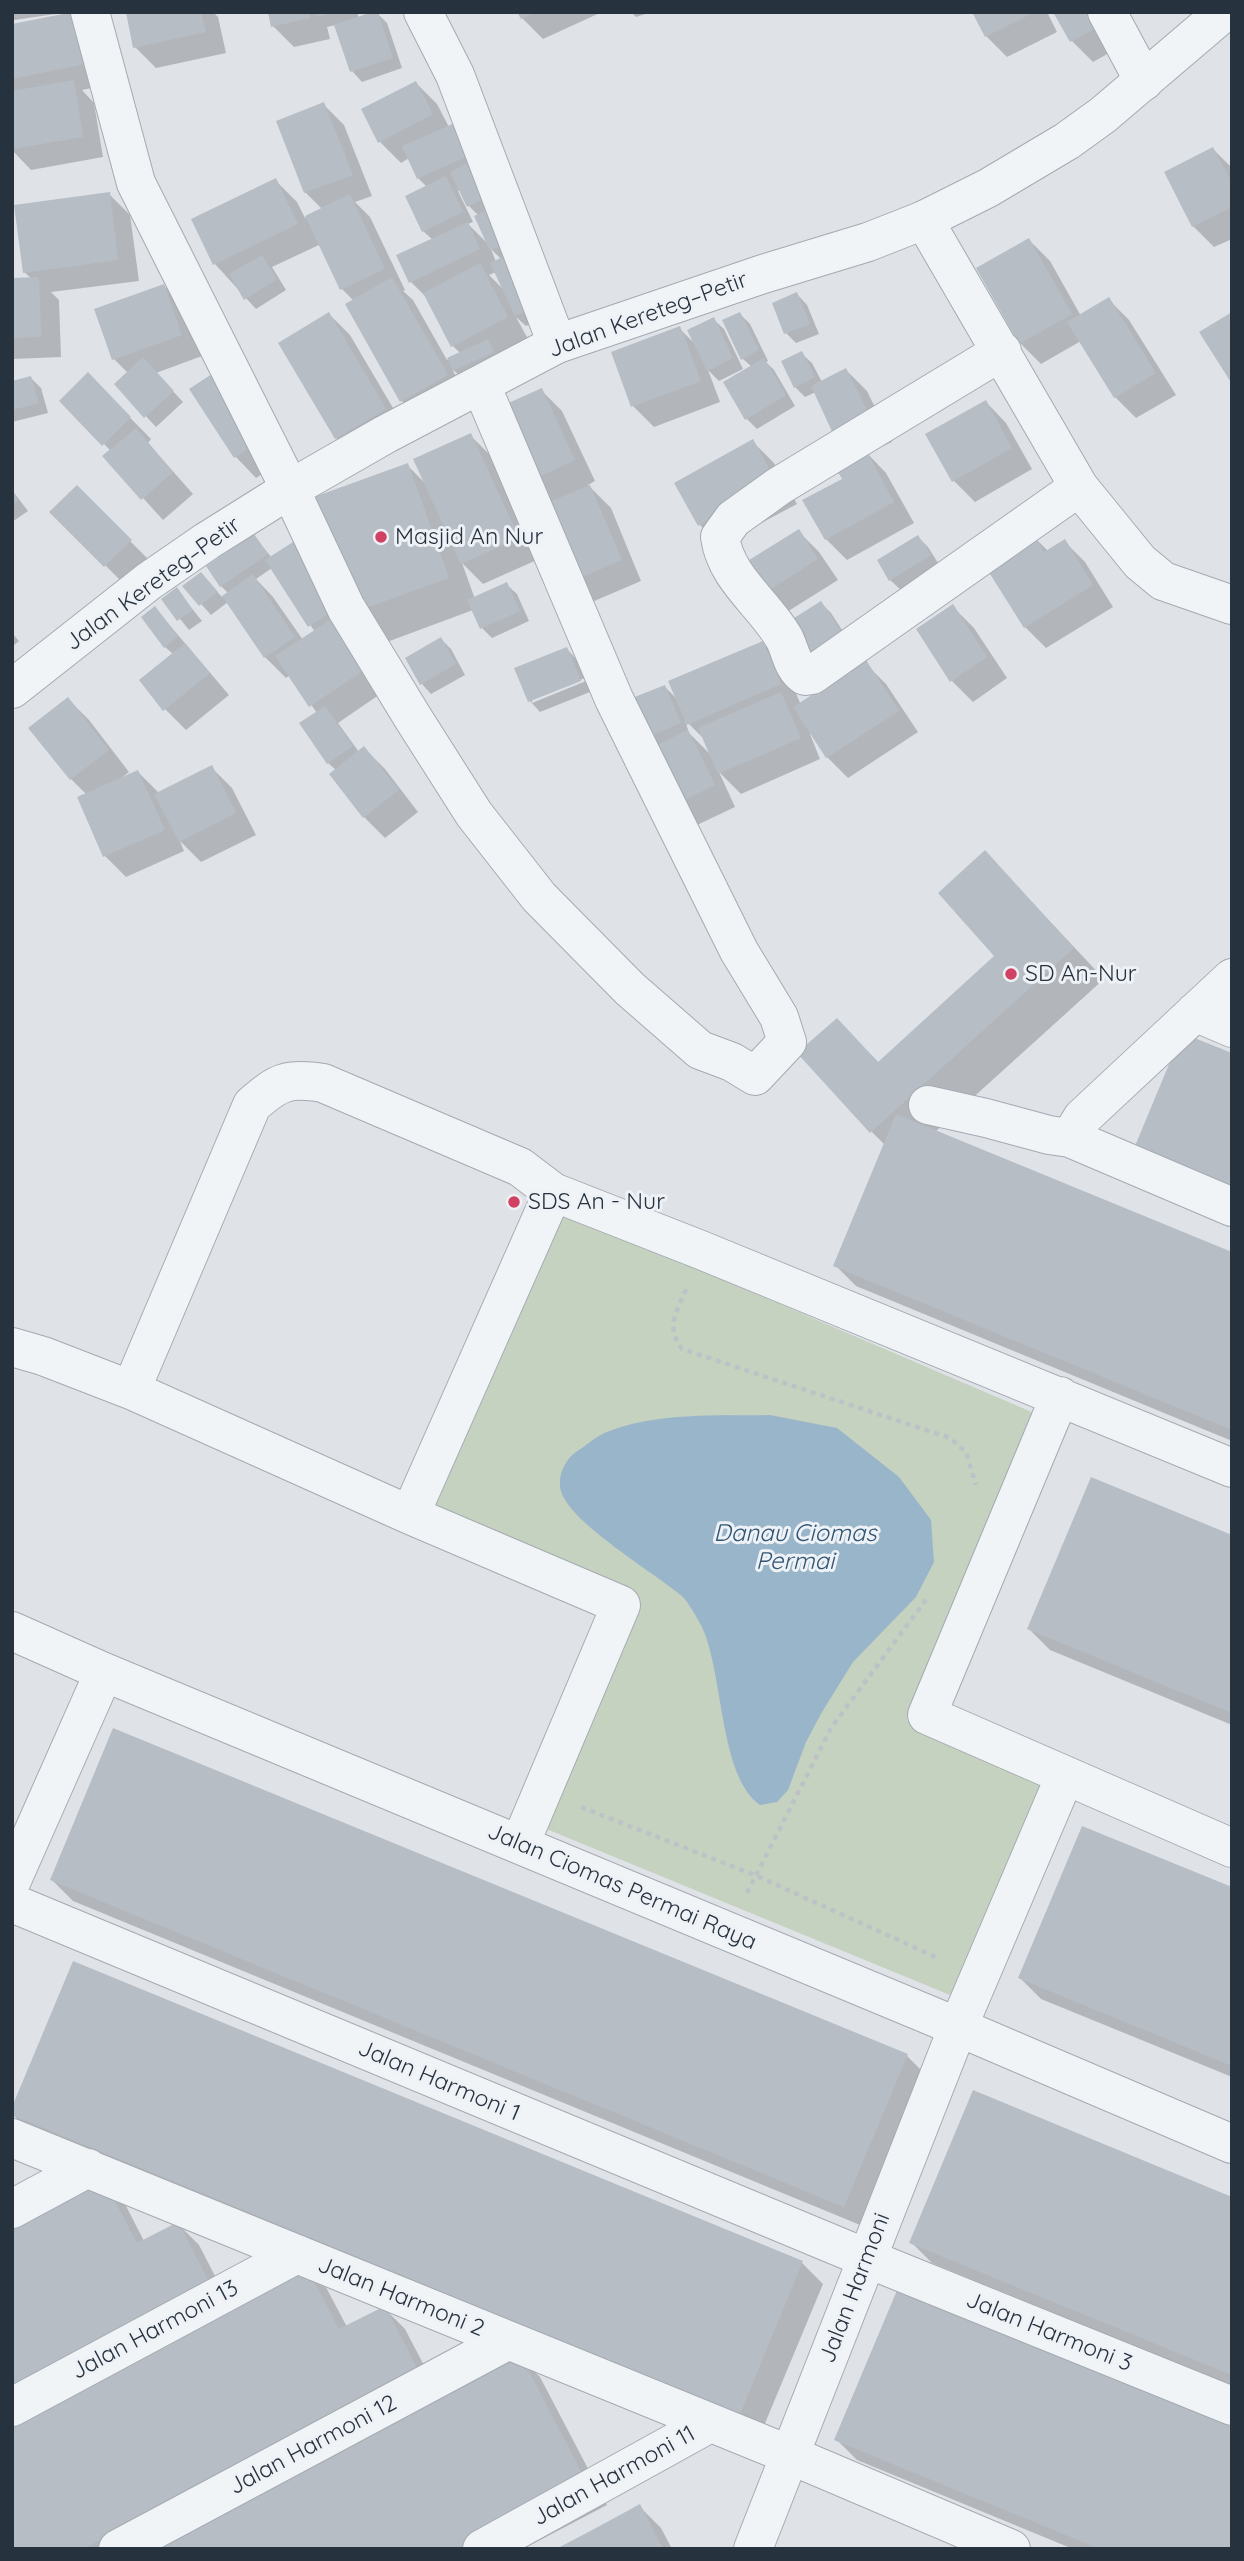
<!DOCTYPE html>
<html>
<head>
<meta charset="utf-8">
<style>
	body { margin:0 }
	#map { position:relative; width:1244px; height:2561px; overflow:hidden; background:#dfe3e8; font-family:Quicksand,sans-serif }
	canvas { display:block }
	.frame { position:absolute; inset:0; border:14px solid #27323f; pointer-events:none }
</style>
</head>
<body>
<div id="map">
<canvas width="1244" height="2561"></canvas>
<div class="frame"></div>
</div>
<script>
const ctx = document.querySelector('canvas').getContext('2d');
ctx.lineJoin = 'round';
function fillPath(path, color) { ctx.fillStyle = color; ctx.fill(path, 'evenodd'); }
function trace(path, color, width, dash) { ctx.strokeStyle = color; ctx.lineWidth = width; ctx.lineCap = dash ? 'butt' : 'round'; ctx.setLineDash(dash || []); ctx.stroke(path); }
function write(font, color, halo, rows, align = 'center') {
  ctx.font = font + ' Quicksand,sans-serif'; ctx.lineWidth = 6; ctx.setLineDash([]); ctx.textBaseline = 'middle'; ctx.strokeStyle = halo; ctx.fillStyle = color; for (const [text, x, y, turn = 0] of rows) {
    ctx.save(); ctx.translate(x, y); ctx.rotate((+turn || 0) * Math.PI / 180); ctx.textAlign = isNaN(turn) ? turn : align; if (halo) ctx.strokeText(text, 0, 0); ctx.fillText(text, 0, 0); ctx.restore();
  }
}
const green = new Path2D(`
	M563,1211L1034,1413L907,1719L1054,1780L962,2000L544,1828L635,1604L431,1509Z`);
const water = new Path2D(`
	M770,1415L837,1428L899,1477L931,1520L934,1562L916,1597L853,1662L822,1712L806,1742L788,1790L777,1802L760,1805C719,1776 724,1675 702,1627C697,1618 689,1603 682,1596C653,1572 574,1525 562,1494C556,1478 564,1461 576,1452C586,1446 596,1436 607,1432C657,1412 717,1416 770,1415Z`);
const shadow = new Path2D(`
	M12,12H69L105,85L82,90L94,103L103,157L31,170L12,150V26L64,16L63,13L14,20Z
	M128,12H213L218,17L226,53L156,68L135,47Z
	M270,12H357L359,19L377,13L387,23L402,68L362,82L352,71L336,25L327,27L330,39L294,47L273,26Z
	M519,12H602L543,39L522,18Z
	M631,12H652L636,17Z
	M974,12H1047L1057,32L1007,57L986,36Z
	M1055,12L1127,43L1093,62L1072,41Z
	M416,83L437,104L449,127L463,121L550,315L526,326L516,317L528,339L465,380L452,369L467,397L423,422L402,401L347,305L354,301L342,289L321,244L272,267L286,290L256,309L215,264L276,181L297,202L305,218L322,209L305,192L323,104L344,125L372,196L355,202L370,217L405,290L403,291L413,300L447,360L461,354L453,346L429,300L411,282L433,240L423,231L427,187L418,178L409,158L401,163L380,142ZM461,189L469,206L479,216L489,245L468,224L473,222L458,191ZM491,249L501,259L496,262ZM496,272L503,289L489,275Z
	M1213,149L1232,168V239L1214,247L1193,226L1166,173Z
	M109,194L130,215L139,281L51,292L59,300L61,357L12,359V280L32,279L24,272Z
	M1029,240L1050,261L1081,316L1108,299L1129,320L1176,395L1136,418L1115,397L1081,341L1041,364L1020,343Z
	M164,286L185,307L202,356L156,373L183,402L156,427L116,384L128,373L114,359Z
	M797,294L807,305L819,334L796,343L786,333Z
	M329,314L350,335L406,430L357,459L336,438Z
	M740,314L750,324L768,361L766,362L774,370L795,406L757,429L746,418L752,367L743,359Z
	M713,319L724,329L743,369L719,381L708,370L720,402L654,427L633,406L613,353L679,328L695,344Z
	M801,353L812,363L822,382L846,370L867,391L892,442L867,453L886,473L914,523L847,560L826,539L844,480L857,456L816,392L805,397L795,387Z
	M88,375L151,439L148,443L193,494L163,520L105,456L111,451L61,401Z
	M31,378L41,388L48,413L12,422V383Z
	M192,390L281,462L256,478L236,457Z
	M541,390L562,411L595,481L588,485L611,508L641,581L592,602L530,481Z
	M986,402L1006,423L1032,469L975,502L954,481Z
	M470,435L491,456L539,559L483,584L462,563L475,599L506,584L517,594L529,621L492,638L482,628L473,610L387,642L356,611L407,465L426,484Z
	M753,442L774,463L797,504L720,545L699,524Z
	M77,488L151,562L127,587L52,512Z
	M12,490L28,511L12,522Z
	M798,531L819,552L838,580L782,615L761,594Z
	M254,536L272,558L296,543L389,688L338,723L359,752L364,748L385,769L418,812L385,838L364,817L336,770L328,763L317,713L290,675L286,678L265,657L228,602L211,615L185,586L201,574L222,597L228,593L221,586ZM272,568L315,632L303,640L273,597L256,579Z
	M918,537L928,547L940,566L901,590L890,580Z
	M1034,537L1048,551L1064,541L1085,562L1113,607L1046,648L1025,627Z
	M177,590L202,621L189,630L164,599Z
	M821,603L831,613L855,650L811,663Z
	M953,607L974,628L1007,678L973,702L952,681Z
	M155,608L229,695L186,730L165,709L173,654L165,647Z
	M12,633L19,641L12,647Z
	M441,639L451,649L465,675L431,694L421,683Z
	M762,643L783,664L801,705L865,663L886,684L918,732L848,778L827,757L812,733L810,734L820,759L741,794L719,772L735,807L697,825L649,750L665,687L678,700ZM685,720L706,741L713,757L689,733Z
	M567,649L577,660L585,678L532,699V703L586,681L590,692L540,712L530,701Z
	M68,699L89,720L129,772L120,779L138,772L160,794L211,767L232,788L256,835L201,862L180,841L184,851L126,877L105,856L79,798L87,795L71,779L31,728Z
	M985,852L1104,979L935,1132L1232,1254V1441L856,1286L835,1265L885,1145L872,1132L837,1020L879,1063L997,956Z
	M1232,1537V1725L1050,1650L1029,1629Z
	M52,1880L907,2056L928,2077L865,2227L73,1901Z
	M1232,1889V2077L1041,1999L1020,1978Z
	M12,2114L802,2263L823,2284L761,2433L32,2134Z
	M104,2183L125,2204L144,2241L178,2224L199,2245L231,2307L306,2268L327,2289L347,2327L384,2308L405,2329L439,2394L519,2356L540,2377L607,2505L523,2549H12Z
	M1232,2199V2386L932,2263L911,2242Z
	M836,2439L1232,2549H1073L857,2460Z
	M640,2507L661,2528L672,2549H559Z`);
const building = new Path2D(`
	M73,12L85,64L12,79V24Z
	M126,12H201L206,32L133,48Z
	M268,12H309L310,18L271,27Z
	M315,12H333V13L317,17Z
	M372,12H378L393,58L350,72L334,25Z
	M517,12H536L521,19Z
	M972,12H1035L985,37Z
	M1053,12H1102L1108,22L1070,42Z
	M74,80L83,137L12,149V91Z
	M416,81L433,114L378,143L361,109Z
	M324,102L353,175L304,193L276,121Z
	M464,119L478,151L417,179L402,146Z
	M1213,147L1232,183V207L1192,227L1164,172Z
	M474,160L491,195L467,207L450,172Z
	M446,176L463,212L422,232L405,196Z
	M276,178L298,224L213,265L191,219Z
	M110,192L118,260L23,273L14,205Z
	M350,194L385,269L340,290L305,216Z
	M498,205L513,240L490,251L474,216Z
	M468,222L480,249L409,283L396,255Z
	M1029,238L1072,314L1019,344L976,268Z
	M515,251L541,304L515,316L490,263Z
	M262,255L277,279L244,300L229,274Z
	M480,263L508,317L451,347L423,293Z
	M39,277L41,337L12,338V278Z
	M392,277L448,375L400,402L345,304Z
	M164,284L182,335L112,360L94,309Z
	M797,292L810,324L784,334L772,303Z
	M1109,297L1156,373L1114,398L1067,322Z
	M329,312L386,409L335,439L278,343Z
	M740,312L759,350L741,360L722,320Z
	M1232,312V384L1199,332Z
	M714,317L733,358L707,371L687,330Z
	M680,326L701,381L631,407L611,352Z
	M488,339L494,352L453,371L447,358Z
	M802,351L815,377L794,388L781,361Z
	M143,357L174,391L144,418L114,384Z
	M764,358L786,395L745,420L723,382Z
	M846,368L872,420L835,438L811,386Z
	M88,372L131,417L102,446L59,401Z
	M215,372L261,441L234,458L189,389Z
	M31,376L39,403L12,410V381Z
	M542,388L575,460L528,482L495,409Z
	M986,400L1012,448L952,482L925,434Z
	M136,428L173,472L141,500L102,456Z
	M471,433L519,538L461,564L413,459Z
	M753,439L777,483L698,526L674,483Z
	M866,450L894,502L825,540L802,500L842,479L835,467Z
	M408,463L449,578L355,612L314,497Z
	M77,485L132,540L104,567L49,512Z
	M590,485L622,560L570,582L538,507Z
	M12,490L19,500L12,505Z
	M799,529L818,559L760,596L741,565Z
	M254,534L268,554L220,587L206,566Z
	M918,535L931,555L889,581L877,560Z
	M1034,535L1044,552L1065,539L1093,585L1024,628L985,566Z
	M296,540L339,607L308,627L265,560Z
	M201,572L218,592L199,606L182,586Z
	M253,574L295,637L264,658L222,596Z
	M507,582L520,611L480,629L467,600Z
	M177,587L193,610L177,621L161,599Z
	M821,601L846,639L809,664L783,625Z
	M953,604L987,657L950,682L916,629Z
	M155,606L178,636L164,648L141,617Z
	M336,616L370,666L309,707L275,656Z
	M441,637L456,664L420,685L405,658Z
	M763,641L781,684L687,725L668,681Z
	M185,643L210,673L163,711L139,680Z
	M567,647L581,681L528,702L514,668Z
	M866,660L899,711L826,758L793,707Z
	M665,685L681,723L637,741L622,702Z
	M781,692L801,738L718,774L698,728Z
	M68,697L109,750L70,780L28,728Z
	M325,706L353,746L327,764L299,723Z
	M688,730L715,785L675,805L647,750Z
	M364,746L399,790L363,818L329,774Z
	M212,765L236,813L179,842L154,794Z
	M138,770L165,830L103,857L77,797Z
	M985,850L1074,948L870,1133L797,1053L837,1018L878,1062L994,956L938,893Z
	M1182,1033L1232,1053V1201L1130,1158Z
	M896,1114L1232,1252V1430L833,1266Z
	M1091,1477L1232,1535V1713L1027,1629Z
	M113,1728L908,2054L844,2207L50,1880Z
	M1082,1826L1232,1887V2066L1018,1978Z
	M73,1961L803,2261L740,2414L12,2115V2107Z
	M973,2090L1232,2197V2375L909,2243Z
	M104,2181L137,2243L178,2222L213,2289L12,2394V2228Z
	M306,2266L339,2329L385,2306L419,2372L83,2549H12V2421Z
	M898,2288L1232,2425V2549H1100L834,2440Z
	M520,2354L587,2483L462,2549H148Z
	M640,2504L663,2549H556L596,2528Z`);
const path = new Path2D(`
	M686,1289C677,1312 665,1327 682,1349L950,1438L966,1452L976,1485
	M581,1807L757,1876L940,1959
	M747,1893L831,1728L928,1597`);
const minor = new Path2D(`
	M90,12L136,183L290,489L346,608L413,718L474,814L539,897L630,989L700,1050L732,1062L755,1076L787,1042L779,1017L739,951L614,699L481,385
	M423,12L455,75L557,344
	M1107,12L1144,81
	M924,220L1079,487L1140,562L1163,581L1232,605
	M1002,351L779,486L733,519L720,537C726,579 764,603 784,638C791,651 792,668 805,676L812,675L1079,487
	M1195,1012L1232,1028
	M928,1105L986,1118L1049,1135L1070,1138L1232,1207
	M1070,1138L1082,1118L1232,978
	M12,1347L43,1356L131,1390L410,1515L621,1605L520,1844
	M131,1390L252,1105C278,1082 288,1077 323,1083L520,1167L553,1192L701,1250L1232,1468
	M1060,1396L927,1715L1232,1848
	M410,1515L553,1192
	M12,1631L104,1672L958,2027L1232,2144
	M12,1880L104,1672
	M12,1903L866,2258L1232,2406
	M12,2138L790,2455L1011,2549
	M12,2209L88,2168
	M12,2407L297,2254
	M118,2549L507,2341
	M482,2549L710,2423
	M753,2549L958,2027L1065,1776`);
const tertiary = new Path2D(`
	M12,689L149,581L207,541L290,489L386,434L557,344L763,274L868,242L924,220L988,188L1067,141L1103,115L1224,12`);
const markers = [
	[381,537,7,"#d04164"],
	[1011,974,7,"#d04164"],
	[514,1202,7,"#d04164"]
];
const streetNames = [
	["Jalan Kereteg–Petir",648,315,-20],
	["Jalan Kereteg–Petir",153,584,-36],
	["Jalan Ciomas Permai Raya",622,1887,23],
	["Jalan Harmoni 1",439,2081,23],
	["Jalan Harmoni",855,2288,-69],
	["Jalan Harmoni 2",401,2297,22],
	["Jalan Harmoni 13",155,2330,-28],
	["Jalan Harmoni 3",1049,2332,22],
	["Jalan Harmoni 12",313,2445,-28],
	["Jalan Harmoni 11",614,2476,-29]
];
const poiNames = [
	["Masjid An Nur",395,537],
	["SD An-Nur",1025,974],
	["SDS An - Nur",528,1202]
];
const waterNames = [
	["Danau Ciomas",795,1534],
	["Permai",795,1562]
];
fillPath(green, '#c6d2c0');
fillPath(water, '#99b5c9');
fillPath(shadow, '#0003');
fillPath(building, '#b6bdc5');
trace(minor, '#a4aab2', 40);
trace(tertiary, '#a4aab2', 40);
trace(path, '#bcc2c6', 4.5, [5, 5]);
trace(minor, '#f1f4f6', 38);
trace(tertiary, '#f1f4f6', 38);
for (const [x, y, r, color] of markers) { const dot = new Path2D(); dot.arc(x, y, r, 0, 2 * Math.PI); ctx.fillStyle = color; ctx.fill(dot); trace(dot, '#eef2f6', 2.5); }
write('23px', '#27323f', '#eef2f6', streetNames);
write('23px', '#27323f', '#eef2f6', poiNames, 'left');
write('italic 24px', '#315574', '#eef2f6', waterNames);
</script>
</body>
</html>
